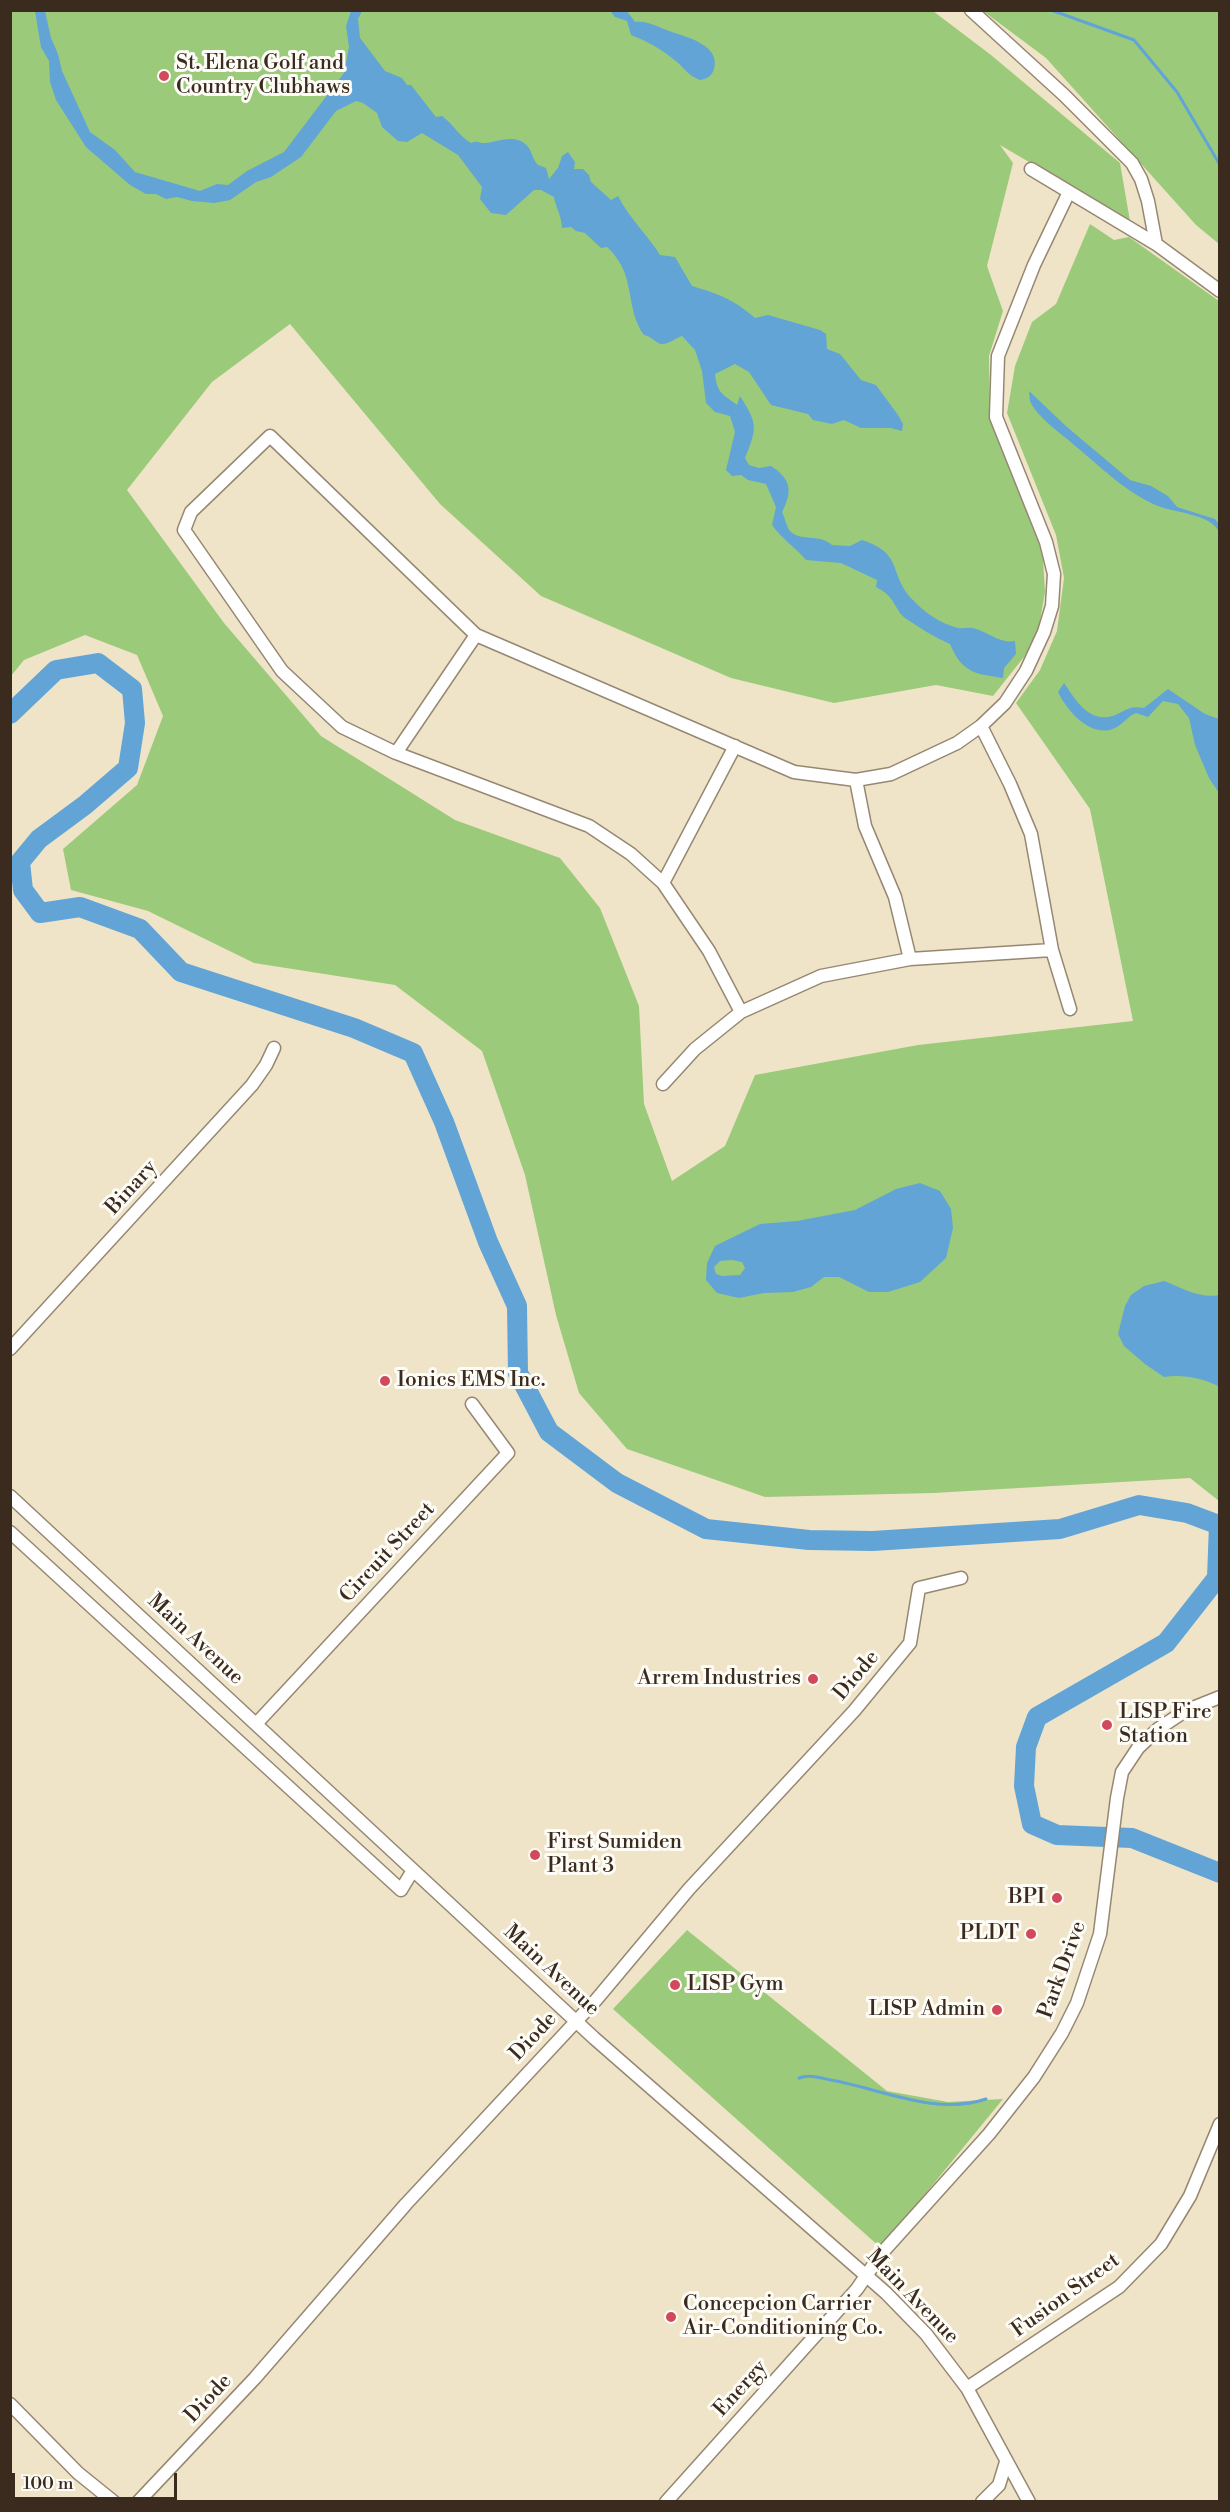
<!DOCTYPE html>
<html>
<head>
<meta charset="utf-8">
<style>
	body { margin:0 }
	#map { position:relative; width:1230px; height:2512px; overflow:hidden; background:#f0e4c8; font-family:"Libre Bodoni",serif }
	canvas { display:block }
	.frame { position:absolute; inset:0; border:12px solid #3b2a1e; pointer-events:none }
	.scale { position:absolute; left:12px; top:2473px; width:165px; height:27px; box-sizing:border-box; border:3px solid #3b2a1e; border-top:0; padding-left:8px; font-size:18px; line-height:21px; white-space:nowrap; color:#3b2a1e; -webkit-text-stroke:4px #fdfcf7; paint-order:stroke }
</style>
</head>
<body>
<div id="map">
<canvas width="1230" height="2512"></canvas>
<div class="frame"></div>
<div class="scale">100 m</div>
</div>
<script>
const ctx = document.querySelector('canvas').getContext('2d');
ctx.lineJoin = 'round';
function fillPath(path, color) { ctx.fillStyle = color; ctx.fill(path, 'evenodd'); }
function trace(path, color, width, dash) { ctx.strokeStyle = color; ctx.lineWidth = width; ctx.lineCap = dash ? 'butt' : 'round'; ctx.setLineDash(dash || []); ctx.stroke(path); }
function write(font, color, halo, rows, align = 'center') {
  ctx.font = font + ' "Libre Bodoni",serif'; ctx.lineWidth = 6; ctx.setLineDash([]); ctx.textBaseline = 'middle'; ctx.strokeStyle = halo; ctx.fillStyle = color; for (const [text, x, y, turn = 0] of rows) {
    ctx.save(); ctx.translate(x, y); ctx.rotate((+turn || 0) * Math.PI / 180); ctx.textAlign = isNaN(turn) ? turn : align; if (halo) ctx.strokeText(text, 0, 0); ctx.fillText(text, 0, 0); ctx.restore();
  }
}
const green = new Path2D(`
	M11,11H933L991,55L1120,163L1131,227L1070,186L1000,145L1013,163L987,266L1003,311L989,356L990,418L1036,533L1043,559L1045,592L1038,633L1024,657L993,696L936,685L834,703L731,678L541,596L440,504L290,324L212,382L127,490L224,623L321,736L455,820L560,858L600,908L639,1006L644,1104L672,1181L725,1146L755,1075L918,1045L1133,1021L1090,809L1016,703L1040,670L1057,631L1064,578L1056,535L1007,413L1015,366L1032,322L1056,304L1090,224L1114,240L1129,237L1219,301V1501L1190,1478L934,1493L765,1497L627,1449L579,1393L556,1315L525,1175L482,1051L395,985L254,963L148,911L71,890L63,849L137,785L163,716L137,655L85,635L24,660L11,676Z
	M983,11H1219V244L1196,225L1046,58Z
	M687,1930L887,2091L948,2102L1003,2099L881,2248L613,2009Z`);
const water = new Path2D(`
	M35,11H45L51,38L58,54L62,71L90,132L115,150L135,172L200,191L217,184L228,185L247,171L284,152L344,73L349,47L346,26L351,11H362L358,19L360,38L385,71L402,78L407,85H411L436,117L442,116C453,124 459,136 471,143C477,140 478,143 485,143C499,142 517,132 529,148C532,153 533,160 538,165L546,168L549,179L558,168L562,156L568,152L575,162L574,169H583L589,175L591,182L611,200L618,196C629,218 647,234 660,255L675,257L692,286C719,294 733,299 755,318L768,315L820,330L826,334L827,349L840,354L861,380L876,385L898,415L903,424L902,431L891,428H861L844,420L832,424L813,420L808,414L771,405L749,372L735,364L715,374C717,394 723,394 737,405L740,396C757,423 758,427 745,458L749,465L759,468L771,466C791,479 793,491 782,512C785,518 786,526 790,531C800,542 819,533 832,545L850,546L862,540C904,554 888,572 911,598C922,611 941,624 958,628C963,629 968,627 972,628C988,631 999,644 1015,641L1016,654L1004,668L1003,678C976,674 962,673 950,644C934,637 920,628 905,618C894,609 896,597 876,587L877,580L841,563L806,560C795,547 782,539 772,525L776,507L766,484L748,480L741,475L732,476L726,470L735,432L730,416L715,412L706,403L702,371L695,350L682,336C674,339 665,347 658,343C652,339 651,337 644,335C630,316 632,292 624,271C620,262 614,253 607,247L601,248L585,233L576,231L571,227L562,228C561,213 556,209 554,197L541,190H534L506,215L491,213L480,199L482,187L458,155L422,133L407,142L398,141L382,127L377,113L363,103L356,101L336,111L301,157L271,177L256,182L230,200L214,203L192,201L177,197L166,199L156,194H146L130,185L86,147L56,100L50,82L49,61L41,47Z
	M610,11H627L635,22C647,20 660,28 672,32C686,37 721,45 714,69C712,76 707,79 700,80C689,76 685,69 677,62C663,50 647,41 631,35L627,21L615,17Z
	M1029,391L1067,427L1130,480L1151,486L1168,496L1177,507L1215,519L1219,524V532C1211,514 1176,513 1158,506C1127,493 1104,470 1079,449C1066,437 1037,418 1030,401C1030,400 1029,392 1029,391Z
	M1064,683C1074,697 1086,720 1108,717C1122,715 1126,704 1144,708L1168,689L1205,714L1219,719V793L1209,778L1195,745L1189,718L1178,704L1163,701L1148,717L1136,713C1128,716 1124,723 1117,727C1093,741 1067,711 1058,692Z
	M920,1183L940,1191L951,1209L953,1228L946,1258L920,1282L888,1292H869L839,1277H824L811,1287L793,1292L764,1293L739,1298L717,1293L706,1280L707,1263L715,1246L760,1224L797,1221L855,1210L896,1189ZM732,1260L742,1262L745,1268L740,1275L722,1276L716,1274L714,1267L720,1261Z
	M1164,1281C1182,1288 1200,1299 1219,1295L1220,1384L1218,1386C1202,1378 1182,1374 1164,1377L1145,1364L1124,1346L1118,1334L1125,1306L1131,1295L1144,1286Z`);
const stream = new Path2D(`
	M1051,10L1134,40L1177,92L1220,165
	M799,2078C809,2074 821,2078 831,2080C881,2089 936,2116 986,2099`);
const river = new Path2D(`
	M10,714L56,670L98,663L132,689L135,723L128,768L85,805L39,839L20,862L23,890L40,913L80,907L140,929L181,972L354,1028L413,1053L444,1122L488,1242L517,1306L518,1373L549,1432L617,1483L706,1529L809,1540L873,1541L1060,1529L1139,1505L1187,1513L1219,1525L1217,1578L1166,1643L1037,1717L1026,1747L1024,1786L1032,1824L1057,1835L1132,1838L1220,1873`);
const minor = new Path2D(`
	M971,10L1064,95L1132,163L1141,179L1148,201L1156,244
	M1031,169L1156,244L1220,291
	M981,726L1010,784L1031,834L1052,950L1070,1009
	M396,753L476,635
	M856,780L865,826L895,897L910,959
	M663,883L735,746
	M741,1012L709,951L663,883L631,854L589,826L396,753L342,727L282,671L184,530L191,512L270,436L476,635L794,772L856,780L891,774L957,743L981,726L1005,703L1026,671L1044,632L1052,606L1054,574L1046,542L996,417L998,356L1034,265L1069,192
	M663,1084L695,1049L741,1012L821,976L910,959L1052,950
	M10,1349L252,1085L266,1065L274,1048
	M10,1496L594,2038L886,2293L926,2334L967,2388L1029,2502
	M10,1532L401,1890L413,1870
	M256,1724L508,1453L472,1404
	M967,2388L1119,2287L1161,2244L1190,2196L1220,2124
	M10,2404L78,2473L114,2502
	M138,2502L255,2378L406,2204L596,2000L689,1889L854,1711L910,1643L919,1588L961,1578
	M666,2502L857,2289L881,2254L989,2134L1034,2077L1062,2033L1077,2003L1100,1934L1117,1798L1122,1772L1138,1748L1158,1729L1185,1711L1220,1697
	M982,2502L999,2485L1006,2462`);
const markers = [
	[164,76,6,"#d1495b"],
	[385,1381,6,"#d1495b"],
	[813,1679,6,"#d1495b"],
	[1107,1725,6,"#d1495b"],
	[535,1855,6,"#d1495b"],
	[1057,1898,6,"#d1495b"],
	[1031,1934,6,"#d1495b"],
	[675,1985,6,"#d1495b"],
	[997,2010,6,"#d1495b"],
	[671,2317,6,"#d1495b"]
];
const poiNames = [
	["St. Elena Golf and",176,64],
	["Country Clubhaws",176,88],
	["Ionics EMS Inc.",397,1381],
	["Arrem Industries",801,1679,"right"],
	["LISP Fire",1119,1713],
	["Station",1119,1737],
	["First Sumiden",547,1843],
	["Plant 3",547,1867],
	["BPI",1045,1898,"right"],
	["PLDT",1019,1934,"right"],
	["LISP Gym",687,1985],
	["LISP Admin",985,2010,"right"],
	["Concepcion Carrier",683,2305],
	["Air-Conditioning Co.",683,2329]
];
const streetNames = [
	["Binary",132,1188,-48],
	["Circuit Street",388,1553,-47],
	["Main Avenue",195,1640,43],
	["Diode",857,1676,-50],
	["Park Drive",1063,1970,-70],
	["Main Avenue",551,1971,43],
	["Diode",534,2037,-47],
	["Fusion Street",1066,2296,-36],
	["Main Avenue",912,2297,46],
	["Energy",741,2389,-48],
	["Diode",209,2399,-47]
];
fillPath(green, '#9bcb7a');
fillPath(water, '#61a4d5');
trace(stream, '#61a4d5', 3);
trace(river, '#61a4d5', 20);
trace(minor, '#968773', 15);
trace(minor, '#fff', 12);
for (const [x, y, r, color] of markers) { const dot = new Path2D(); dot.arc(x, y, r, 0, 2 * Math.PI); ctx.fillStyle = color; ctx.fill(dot); trace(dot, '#fdfcf7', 2); }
write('21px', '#3b2a1e', '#fdfcf7', poiNames, 'left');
write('21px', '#3b2a1e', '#fdfcf7', streetNames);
</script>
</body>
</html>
